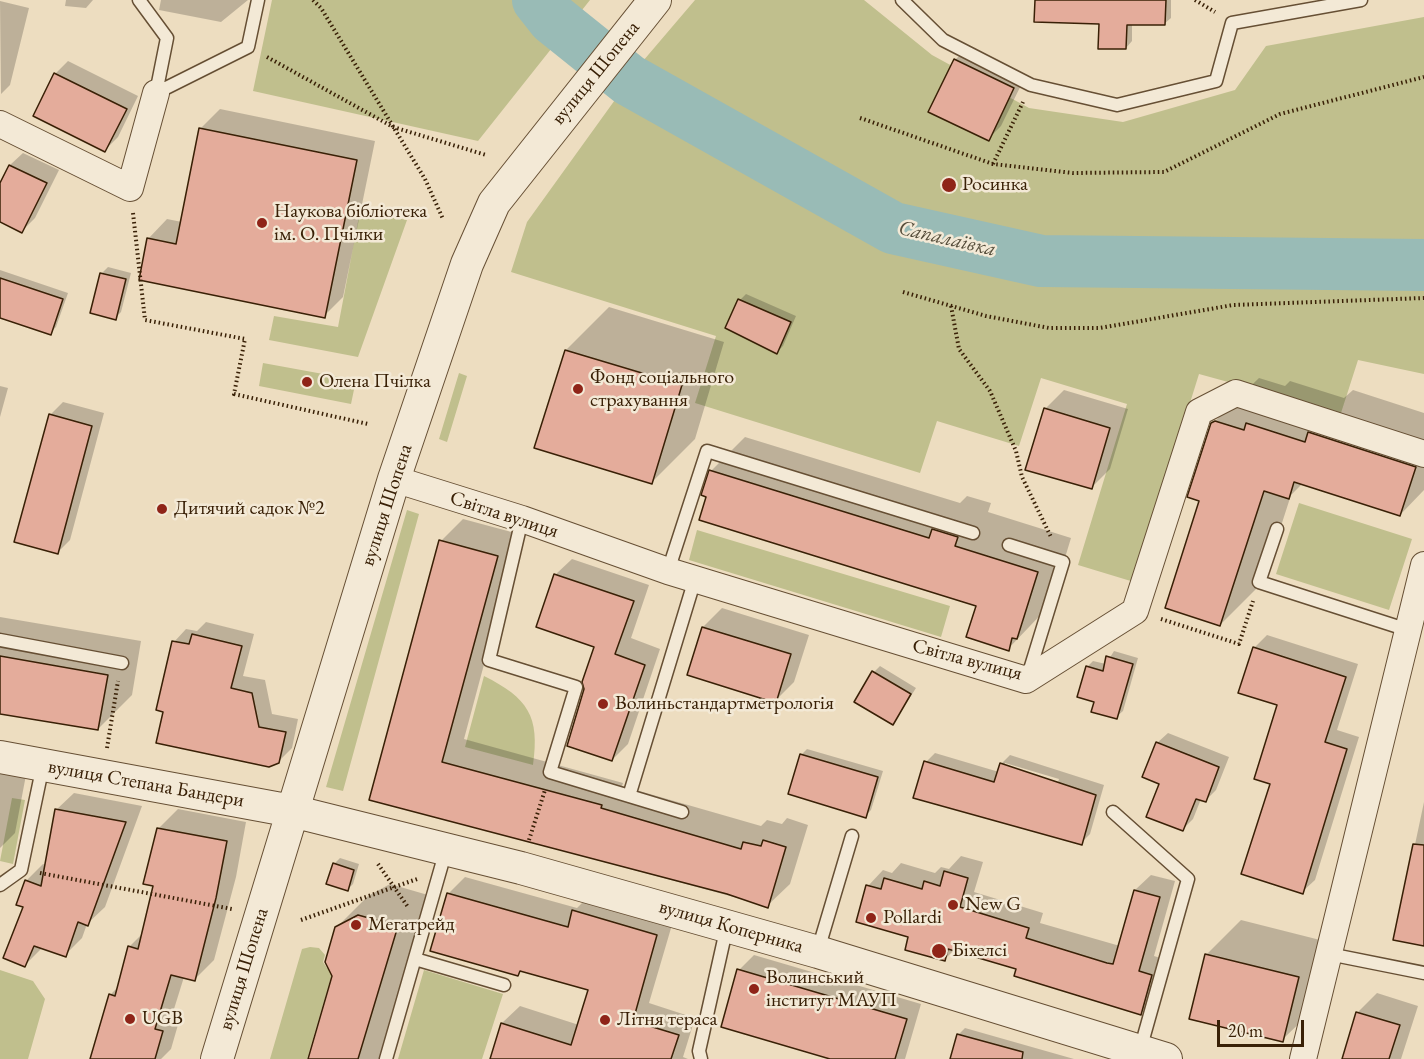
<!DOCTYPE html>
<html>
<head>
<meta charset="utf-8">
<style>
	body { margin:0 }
	#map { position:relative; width:1424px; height:1059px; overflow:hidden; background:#edddc0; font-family:"EB Garamond",serif }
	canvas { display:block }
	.scale { position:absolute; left:1217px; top:1020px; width:87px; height:27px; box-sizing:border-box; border:3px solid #392006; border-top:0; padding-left:8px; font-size:18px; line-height:21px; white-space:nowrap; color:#392006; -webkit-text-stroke:4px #f3e9d6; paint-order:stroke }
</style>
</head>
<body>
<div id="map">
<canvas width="1424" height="1059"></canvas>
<div class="scale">20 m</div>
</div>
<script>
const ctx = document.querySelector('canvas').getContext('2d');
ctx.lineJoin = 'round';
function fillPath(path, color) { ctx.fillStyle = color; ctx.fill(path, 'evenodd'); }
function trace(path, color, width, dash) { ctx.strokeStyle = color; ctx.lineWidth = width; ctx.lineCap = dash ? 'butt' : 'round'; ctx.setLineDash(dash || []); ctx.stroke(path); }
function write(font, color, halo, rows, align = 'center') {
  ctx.font = font + ' "EB Garamond",serif'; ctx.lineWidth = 5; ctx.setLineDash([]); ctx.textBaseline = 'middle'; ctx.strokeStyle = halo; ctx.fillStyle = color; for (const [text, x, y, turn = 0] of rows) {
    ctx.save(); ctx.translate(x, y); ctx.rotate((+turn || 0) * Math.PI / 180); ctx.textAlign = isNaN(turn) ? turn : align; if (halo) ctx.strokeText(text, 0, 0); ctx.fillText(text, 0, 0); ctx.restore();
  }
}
const green = new Path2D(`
	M272,0H590L478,141L253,91Z
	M695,0H864L932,55L1029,108L1123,122L1235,90L1266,46L1424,17V374L1358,360L1341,413L1199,374L1134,582L1078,565L1127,404L1041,378L1019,446L937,421L920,473L695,403L716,336L511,272L527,222L643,61Z
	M360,211L407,220L358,357L269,340L274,316L338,327Z
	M263,363L356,380L351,404L259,386Z
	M459,373L467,376L447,442L439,439Z
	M1299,503L1412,539L1389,610L1276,574Z
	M407,510L419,514L343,791L326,787Z
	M697,530L950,606L941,637L689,560Z
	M484,676C528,698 540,716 533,765L465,747Z
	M12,798L25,800L13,864L0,861Z
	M310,947L319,948L325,955L323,962L327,968L333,970L307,1059H270L302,949Z
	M0,970L33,981L45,999L28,1059H0Z
	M424,970L503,994L482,1059H398Z`);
const shadow = new Path2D(`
	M66,0H93L86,8L65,6Z
	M161,0H248L221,22L159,10Z
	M1036,0H1171V18L1164,24L1132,23V41L1126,48L1100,22Z
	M0,1L29,8L10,85L1,94Z
	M968,47L1026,75L1001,126L988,139L955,60Z
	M68,61L138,96L118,137L105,150L55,74Z
	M220,109L375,141L343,297L324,316L148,239L167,219L182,222L201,128Z
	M23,153L59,170L35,218L22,231L0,220V186L10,165Z
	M108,267L131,273L121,312L115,318L102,273Z
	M0,270L68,293L56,327L50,333L0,317Z
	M746,294L796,316L783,346L777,352L727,327L740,300Z
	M609,307L724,342L695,439L652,482L566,350Z
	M1259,378L1285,386L1290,381L1344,398L1353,390L1424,413V490L1400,515L1303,483L1291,495L1263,582L1220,625L1201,500L1213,423Z
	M0,386L8,388L0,417Z
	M1064,390L1128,409L1110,469L1091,488L1045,409Z
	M63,402L104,413L70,540L57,553L50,415Z
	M745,437L960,503L967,496L991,503L988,512L1071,538L1051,604L1008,649L978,605L708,496L711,471Z
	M463,519L519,534L464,739L623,783L622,786L761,826L767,820L782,824L787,818L808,825L790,884L767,906L371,799L441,541Z
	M572,559L649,585L631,638L660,649L628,744L612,760L596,646L555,575Z
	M722,608L809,635L794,682L775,701L703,627Z
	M0,617L141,641L132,695L98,729L0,712Z
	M206,622L254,634L243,676L265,680L272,714L298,719L292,748L279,761L164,711L174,642L186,629L197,631Z
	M1267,635L1358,664L1337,730L1359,737L1315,880L1302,892L1272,783L1279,704L1254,648Z
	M1114,651L1138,658L1123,711L1116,717L1096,701L1087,667L1093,661L1106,664Z
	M880,666L916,688L893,724L874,672Z
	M1168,733L1229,757L1216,790L1205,801L1201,799L1193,819L1183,829L1161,783L1157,743Z
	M807,749L883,771L871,810L865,816L801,755Z
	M935,753L999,772L1001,764L1010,755L1104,785L1090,834L1081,843L926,762ZM1005,763L1059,779L1058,782L1005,766Z
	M0,770L26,775L15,833L0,848Z
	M74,793L142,806L105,907L87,924L82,938L65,955L43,947L25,965L26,881L43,864L46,865L56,810Z
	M1424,802V945L1395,939Z
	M178,809L246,822L236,877L214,960L194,980L184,977L174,1009L182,1011L171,1049L161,1059H91L110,995L119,986L129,947L143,933L155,885L158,829Z
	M961,856L983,862L974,892L1043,913L1040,923L1120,946L1135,890L1151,875L1175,881L1154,956L1167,960L1156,997L1141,1013L1018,968L955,949L944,960L910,936L868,886L883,870L892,873L901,863L935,873L941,867L949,869Z
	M340,858L359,864L353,884L347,890L334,864Z
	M465,877L577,908L591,894L674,918L649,1003L695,1018L683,1057L688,1059H491L502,1023L520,1006L579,1025L590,989L522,970L518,974L448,894Z
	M390,884L428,895L379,1059H309L334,976L337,927L368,896Z
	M1241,920L1332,943L1317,1006L1282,1040L1207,954Z
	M754,955L921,1004L905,1059H835L739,970Z
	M1377,993L1418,1006L1401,1059H1343L1358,1012Z
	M965,1028L1074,1059H952L959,1034Z`);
const river = new Path2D(`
	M538,0L553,19L629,80L893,228L1041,261L1424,265`);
const building = new Path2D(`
	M1035,0H1166L1165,25H1127L1126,49H1098L1099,24L1034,22Z
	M954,59L1014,88L989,141L928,112Z
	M54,73L127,109L105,152L33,116Z
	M199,128L357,160L325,318L139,280L147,238L176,244Z
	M9,165L47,183L22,233L0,222V183Z
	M100,273L126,279L116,320L90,313Z
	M0,278L63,299L51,335L0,318Z
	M738,299L791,322L777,354L725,328Z
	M565,350L682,385L652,484L534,448Z
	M1044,408L1110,428L1092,489L1025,470Z
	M49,414L92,426L58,554L14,542Z
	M1215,421L1244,430L1246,423L1305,442L1308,432L1416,467L1400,516L1294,482L1289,499L1264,491L1220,626L1165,608L1199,501L1187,497L1211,423Z
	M709,470L929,538L932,529L958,537L955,546L1038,572L1017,639L1012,638L1009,651L966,637L976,606L699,520L706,497L701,495Z
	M439,540L498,556L442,762L602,805L601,808L741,849L743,842L761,846L763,840L786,847L768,908L727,894L369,800Z
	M554,574L634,601L615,654L645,665L612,761L567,746L584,689L582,682L594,647L536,627Z
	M702,627L791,654L776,703L687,675Z
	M192,634L242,646L231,688L252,693L259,727L286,732L279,763L269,767L156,743L163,712L156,710L172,641L189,644Z
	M1253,647L1346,677L1325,742L1347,749L1303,894L1241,874L1270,784L1254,779L1277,705L1238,693Z
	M0,656L108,675L98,730L0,714Z
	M1106,656L1133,664L1117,719L1091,712L1094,702L1077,697L1086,666L1103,671Z
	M872,671L911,694L893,725L854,702Z
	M1156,742L1219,767L1206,802L1196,799L1183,831L1146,817L1159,784L1142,777Z
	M800,754L878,777L866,818L788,794Z
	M924,761L994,782L1000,763L1096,795L1082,845L913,798Z
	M55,809L126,822L88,926L78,922L66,957L34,946L25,967L3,958L23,907L16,905L25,880L41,886Z
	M157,828L227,841L216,898L195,981L171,975L155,1029L163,1031L155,1059H90L109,994L115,996L128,946L138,949L153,886L143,884Z
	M1413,844L1424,845V946L1393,940Z
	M333,863L354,870L348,891L326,884Z
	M944,871L968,878L960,907L1029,928L1026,938L1107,963L1113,964L1134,890L1160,897L1139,971L1152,975L1141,1015L1014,976L1016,969L948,949L945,961L905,950L908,937L856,922L866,885L881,889L884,878L922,889L924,881L940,886Z
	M447,893L568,927L572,910L657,935L633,1021L679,1035L671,1059H490L501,1023L571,1045L588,990L520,971L518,976L430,951Z
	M358,915L398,926L358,1059H308L332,976L325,962L335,927Z
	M1205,954L1299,977L1283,1042L1189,1019Z
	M737,969L907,1019L895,1059H830L721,1027Z
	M1356,1012L1400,1025L1389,1059H1342Z
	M957,1034L1023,1052L1022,1059H950Z`);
const path = new Path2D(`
	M313,0L321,8L425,179L443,219
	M1195,0L1215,12
	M267,57L393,127L486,155
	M860,118L993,164L1073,173L1164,172L1280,114L1424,77
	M993,164L1023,102
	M133,213L145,320L245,339L234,394L368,424
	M903,292L986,316L1049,328H1100L1233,305L1424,298
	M951,306L959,349L990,391L1016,451L1022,477L1051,537
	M1161,619L1239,644L1253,601
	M107,748L118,681
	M529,840L545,790
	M378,864L408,907
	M40,873L232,909
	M301,920L417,879`);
const service = new Path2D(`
	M139,0L167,38L156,93
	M902,0L943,40L1031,85L1117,105L1216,81L1232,23L1361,0
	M156,93L248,47L258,0
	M522,519L489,660L576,687L550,772L682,812
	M1277,529L1259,582L1408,630
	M1009,545L1063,562L1028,676
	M668,571L707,451L973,533
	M0,640L122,663
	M629,796L695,579
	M1113,812L1188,879L1140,1050
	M0,885L21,870L43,765
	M818,950L852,836
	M1329,954L1424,973
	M415,959L504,985
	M386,1059L446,850
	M701,1059L699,1051L727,926`);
const minor = new Path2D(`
	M0,124L130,188L156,93
	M394,479L522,519L668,571L1026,680L1135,611L1199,412L1236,393L1424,454
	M1303,1059L1424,565`);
const tertiary = new Path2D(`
	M0,757L292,811L521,868L818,952L1166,1059
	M217,1059L394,479L467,264L494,203L655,0`);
const markers = [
	[949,185,8,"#8f2418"],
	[262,223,6,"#8f2418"],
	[307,382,6,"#8f2418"],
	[578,389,6,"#8f2418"],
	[162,509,6,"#8f2418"],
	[603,704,6,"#8f2418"],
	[953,905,6,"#8f2418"],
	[871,918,6,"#8f2418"],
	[356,925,6,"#8f2418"],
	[939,951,8,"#8f2418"],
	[754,989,6,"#8f2418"],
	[130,1019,6,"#8f2418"],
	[605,1020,6,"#8f2418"]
];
const streetNames = [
	["вулиця Шопена",596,73,-51],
	["вулиця Шопена",387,505,-72],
	["Світла вулиця",504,515,18],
	["Світла вулиця",967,660,15],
	["вулиця Степана Бандери",146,784,10],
	["вулиця Коперника",731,927,16],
	["вулиця Шопена",244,969,-73]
];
const poiNames = [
	["Росинка",962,185],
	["Наукова бібліотека",274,212],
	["ім. О. Пчілки",274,235],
	["Фонд соціального",590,378],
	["страхування",590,401],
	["Олена Пчілка",319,382],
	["Дитячий садок №2",174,509],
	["Волиньстандартметрологія",615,704],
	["New G",965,905],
	["Pollardi",883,918],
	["Мегатрейд",368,925],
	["Біхелсі",952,951],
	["Волинський",766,978],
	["інститут МАУП",766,1001],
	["UGB",142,1019],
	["Літня тераса",617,1020]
];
const waterNames = [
	["Сапалаївка",947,239,13]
];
fillPath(green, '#c0bf8d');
fillPath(shadow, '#0003');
trace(river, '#99bbb6', 52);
fillPath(building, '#e4ac9b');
trace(building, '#392006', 1.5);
trace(service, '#664f34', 15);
trace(minor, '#664f34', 28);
trace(tertiary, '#664f34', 34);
trace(path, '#392006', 4, [1.5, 3]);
trace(service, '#f3e9d6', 12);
trace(minor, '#f3e9d6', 26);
trace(tertiary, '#f3e9d6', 32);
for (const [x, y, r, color] of markers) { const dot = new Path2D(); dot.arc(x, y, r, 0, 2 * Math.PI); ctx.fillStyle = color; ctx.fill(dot); trace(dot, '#f3e9d6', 2); }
write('20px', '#392006', '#f3e9d6', streetNames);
write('20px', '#392006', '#f3e9d6', poiNames, 'left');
write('italic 21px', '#564e3b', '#f3e9d6', waterNames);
</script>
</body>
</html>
